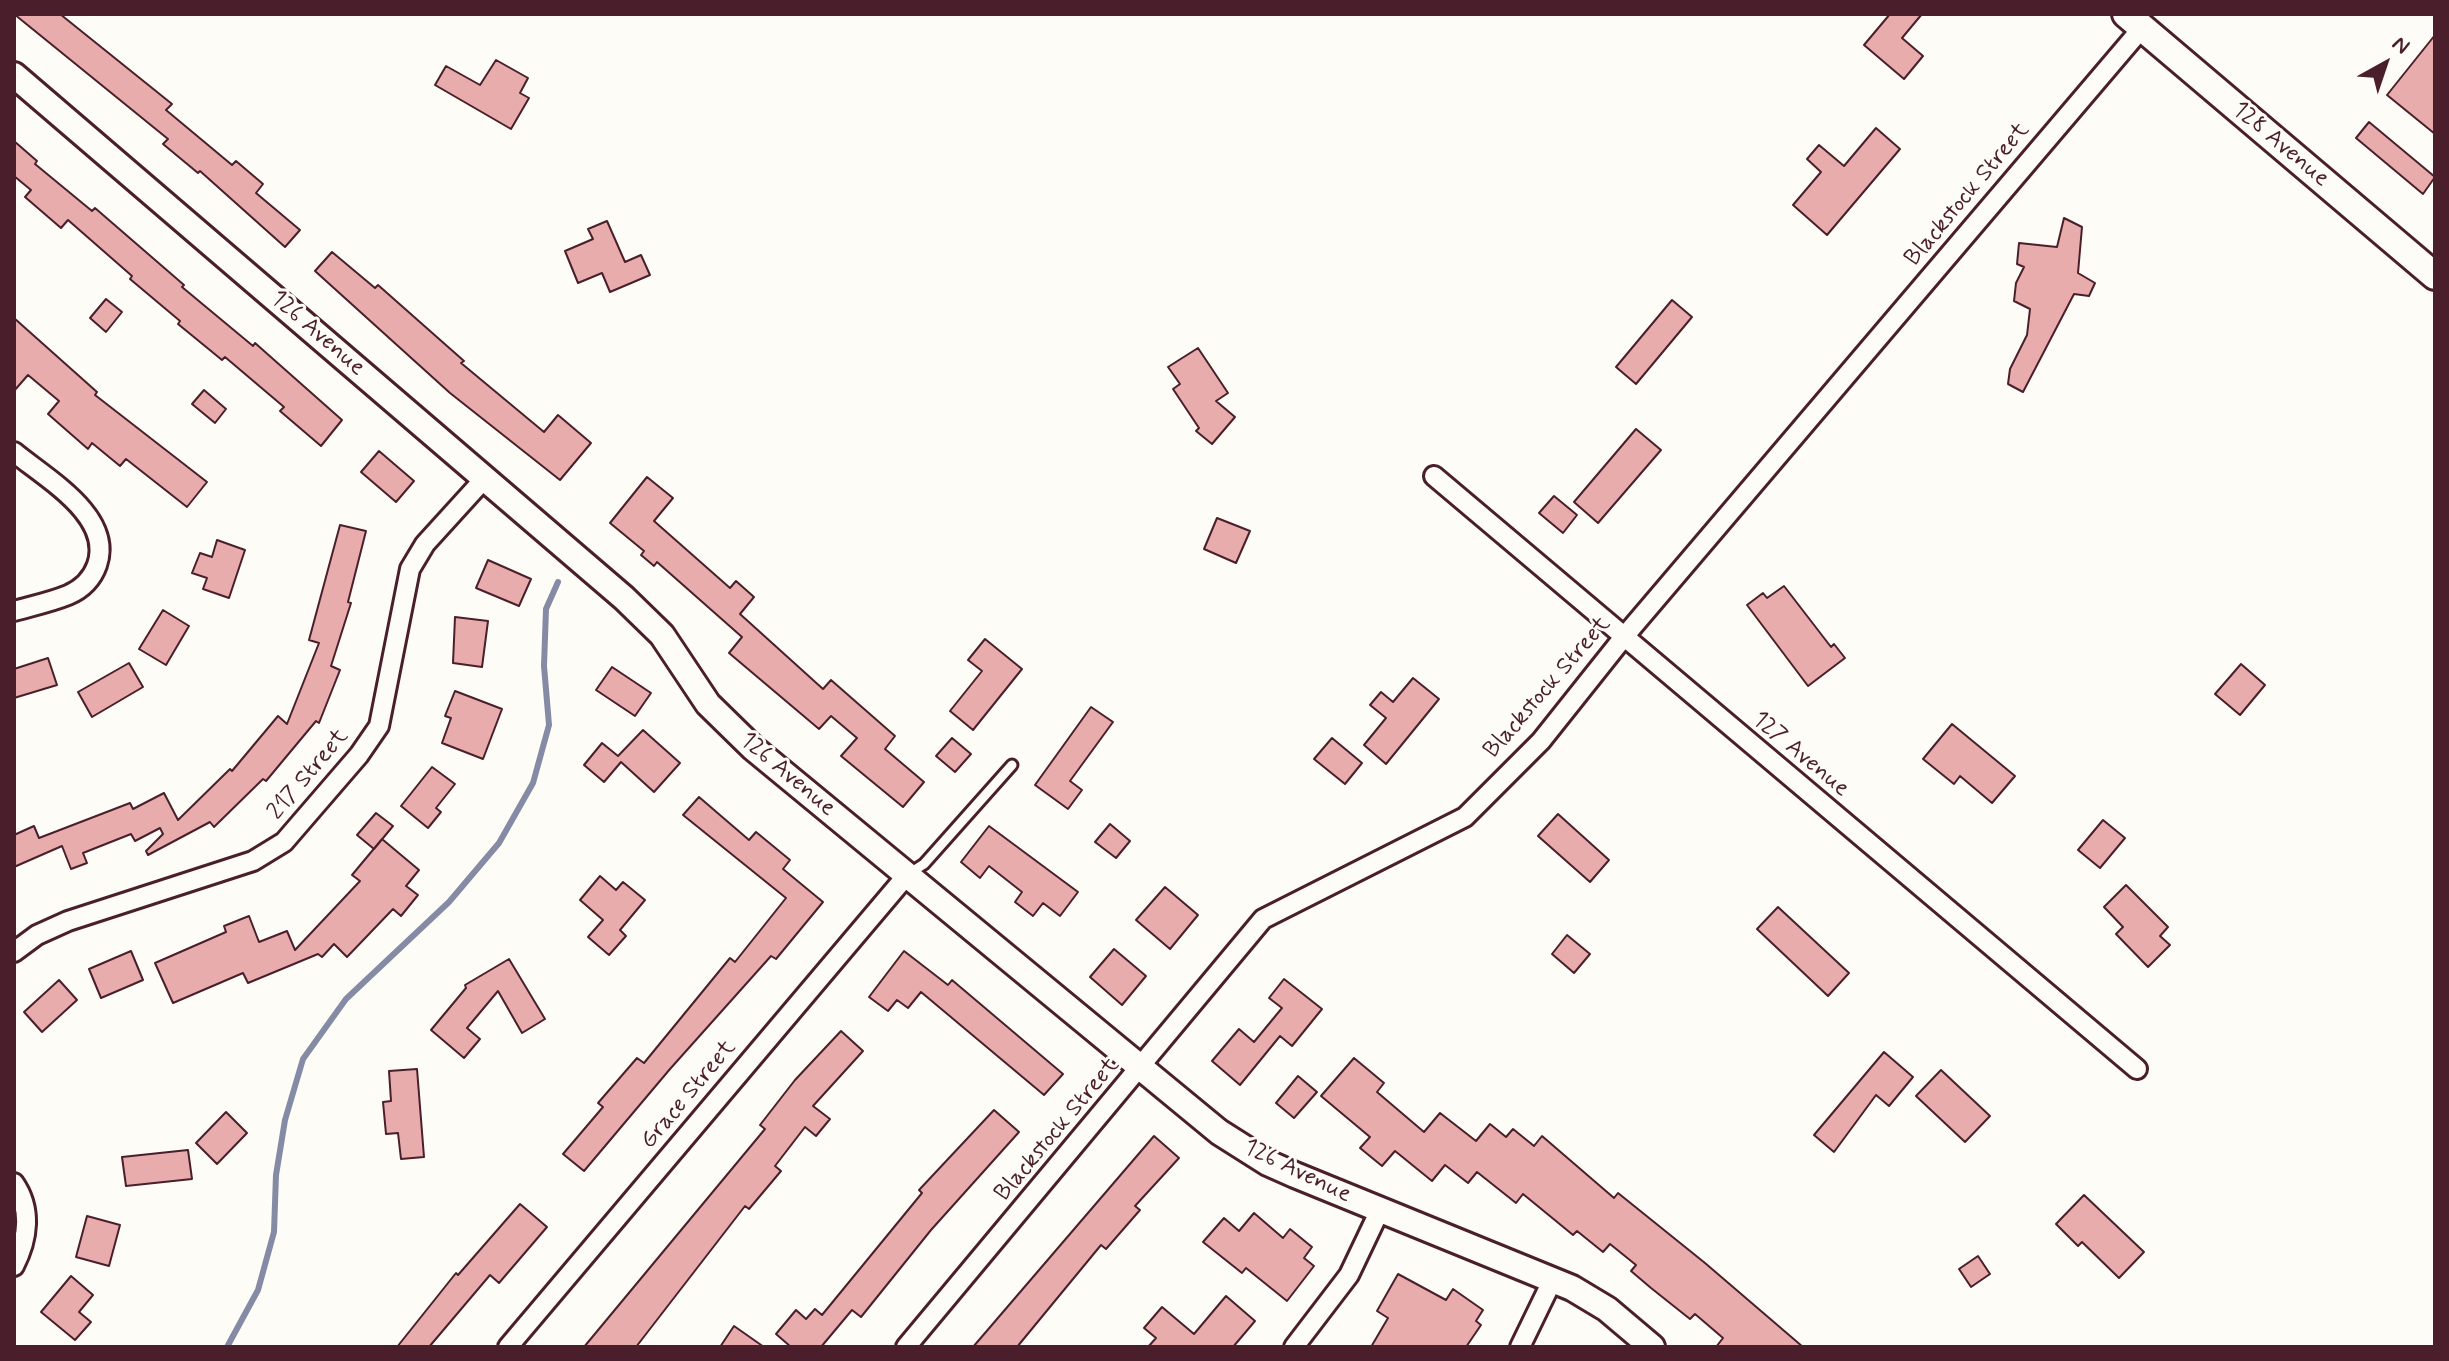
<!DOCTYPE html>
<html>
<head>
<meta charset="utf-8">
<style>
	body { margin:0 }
	#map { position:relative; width:2449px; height:1361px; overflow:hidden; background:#fdfcf7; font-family:Mynerve,sans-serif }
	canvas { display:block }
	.frame { position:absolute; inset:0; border:16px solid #4a1f2b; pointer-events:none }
	.north { position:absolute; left:2345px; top:24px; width:80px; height:80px; -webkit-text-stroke:6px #fdfcf7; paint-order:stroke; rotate:40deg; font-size:22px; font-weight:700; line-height:32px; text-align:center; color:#4a1f2b }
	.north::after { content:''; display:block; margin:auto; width:28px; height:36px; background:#4a1f2b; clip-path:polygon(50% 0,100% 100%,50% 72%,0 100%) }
</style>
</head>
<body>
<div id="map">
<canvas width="2449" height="1361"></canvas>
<div class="frame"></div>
<div class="north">N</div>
</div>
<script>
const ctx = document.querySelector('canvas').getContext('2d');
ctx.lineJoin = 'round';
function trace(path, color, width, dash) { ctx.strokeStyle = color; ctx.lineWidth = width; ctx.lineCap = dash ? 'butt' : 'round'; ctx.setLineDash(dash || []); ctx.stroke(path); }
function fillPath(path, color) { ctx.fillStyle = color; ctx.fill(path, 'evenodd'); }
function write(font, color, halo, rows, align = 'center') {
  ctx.font = font + ' Mynerve,sans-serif'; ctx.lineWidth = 6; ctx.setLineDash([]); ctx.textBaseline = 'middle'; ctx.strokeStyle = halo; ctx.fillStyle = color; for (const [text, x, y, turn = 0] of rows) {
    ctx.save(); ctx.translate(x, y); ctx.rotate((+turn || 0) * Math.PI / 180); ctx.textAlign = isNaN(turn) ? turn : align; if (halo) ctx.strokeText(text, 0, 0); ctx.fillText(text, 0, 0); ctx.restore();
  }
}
const stream = new Path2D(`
	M227,1347L258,1290L274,1232L276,1175L285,1120L303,1059L346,999L449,902L499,843L533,783L549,725L544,666L546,609L558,582`);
const building = new Path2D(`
	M14,14H60L172,104L166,110L232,165L236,161L263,184L256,193L300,230L285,247L200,171L198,173L163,144L168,139Z
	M1890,14H1922L1902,38L1923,56L1904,79L1864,45Z
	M2435,35V134L2387,95Z
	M496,60L528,78L520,93L529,98L511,129L435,85L446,66L480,85Z
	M2369,122L2435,177L2423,194L2356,138Z
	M1876,128L1900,149L1827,235L1793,205L1821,172L1807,159L1819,145L1844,166Z
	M14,141L37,161L35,164L92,211L95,208L184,285L182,287L253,346L255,343L342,420L321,446L280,411L284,407L225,357L222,360L178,324L180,321L130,279L132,276L68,220L61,228L25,197L31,190L14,176Z
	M2064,218L2082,227L2078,273L2095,283L2089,296L2074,294L2023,392L2008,384L2010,369L2027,335L2030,309L2014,301L2016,283L2024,267L2017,264L2019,243L2057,247Z
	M607,221L625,262L641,255L650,275L610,292L602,273L578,283L565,251L593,239L588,229Z
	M332,252L375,288L378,285L464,361L461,363L544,432L558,415L591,443L560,480L450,393L315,271Z
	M106,299L122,312L106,332L90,318Z
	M1672,300L1692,317L1636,384L1616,367Z
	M14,318L97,392L95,395L207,482L187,507L126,459L120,466L92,443L88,449L48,414L59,401L28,375L14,391Z
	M1198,348L1228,393L1216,401L1235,417L1212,444L1196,431L1199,428L1173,389L1180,384L1168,367Z
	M204,390L226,409L215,423L192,404Z
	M1636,429L1661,450L1598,523L1574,502Z
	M379,451L414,481L396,502L361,472Z
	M647,477L673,498L654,521L730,588L736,581L754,597L740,614L823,689L831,680L895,736L885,749L924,782L903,807L841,756L857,738L831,716L819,729L729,653L742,637L657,562L654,566L641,555L644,551L610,523Z
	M1554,496L1577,515L1563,533L1539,513Z
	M1217,518L1250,531L1236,563L1204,549Z
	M340,525L366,531L348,602L351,603L331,666L340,670L319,723L316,721L266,781L263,779L214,827L210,822L148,855L146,851L163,834L160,828L135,841L131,834L83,853L87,863L71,869L62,846L14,867V835L34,826L39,838L130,803L133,809L164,793L178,820L230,769L232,771L278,716L287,724L319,643L309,640Z
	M217,540L245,550L229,598L203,589L207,578L192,573L200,553L212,557Z
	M488,560L531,579L519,606L476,588Z
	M1784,586L1831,647L1834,644L1845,658L1808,686L1747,605L1763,593L1767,598Z
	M163,610L189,626L166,665L139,649Z
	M455,617L488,621L482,667L453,663Z
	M985,639L1022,669L973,730L950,711L982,671L968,660Z
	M48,658L57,685L14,698V669Z
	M129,663L143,687L92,717L78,692Z
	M2241,664L2265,685L2240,715L2215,694Z
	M612,667L651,693L635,716L596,690Z
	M1413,678L1439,699L1386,764L1364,745L1386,718L1370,705L1381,692L1393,702Z
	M455,691L502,709L483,759L442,743L451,718L445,716Z
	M1091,707L1113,722L1070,781L1082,790L1068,809L1035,785Z
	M1952,724L2015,776L1992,803L1960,776L1954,784L1923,759Z
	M643,730L680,763L654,792L621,762L604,782L584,765L602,743L618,756Z
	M952,738L971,754L955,772L936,756Z
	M1332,738L1362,763L1345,784L1314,759Z
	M432,767L455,784L436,808L441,812L428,828L401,806Z
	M699,797L749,840L756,832L790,860L783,869L823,902L776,959L771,956L670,1069L584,1171L563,1154L603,1107L598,1103L637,1058L644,1063L730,958L735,962L786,898L683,815Z
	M376,813L393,826L374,849L357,835Z
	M1558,814L1609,860L1590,882L1538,836Z
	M2103,820L2125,838L2100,868L2078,850Z
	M1110,824L1130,841L1116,858L1095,842Z
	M989,826L1078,892L1060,916L1043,903L1033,916L1015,902L1022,892L989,866L980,878L961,862Z
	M382,839L419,870L406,886L418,895L401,916L393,909L347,957L334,944L322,957L318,954L248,983L243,973L173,1003L155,963L226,932L224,926L249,916L259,942L287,931L295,950L360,881L352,875Z
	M600,876L616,890L623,882L645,900L620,930L626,936L609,955L588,937L603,920L580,900Z
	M2126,885L2168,927L2160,936L2170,945L2148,967L2116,934L2123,927L2104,907Z
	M1165,887L1198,915L1170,949L1136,920Z
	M1778,907L1849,973L1828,996L1757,929Z
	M1567,935L1590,954L1574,973L1552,954Z
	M1114,949L1146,976L1122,1005L1090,977Z
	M131,951L143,980L101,998L89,969Z
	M904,951L948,985L952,980L1063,1074L1044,1095L921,992L908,1008L897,1000L888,1011L869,997Z
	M509,959L545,1019L522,1033L498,991L467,1028L480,1039L464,1058L431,1030L466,988L465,985Z
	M1284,979L1322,1009L1292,1046L1280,1036L1240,1085L1212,1061L1239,1029L1254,1042L1282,1008L1269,998Z
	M59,980L77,1000L42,1032L24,1012Z
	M841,1031L863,1051L813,1106L830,1119L816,1136L805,1127L775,1166L781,1171L749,1209L745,1206L636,1347H584L765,1129L760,1125L795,1080Z
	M1884,1052L1913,1077L1889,1106L1876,1095L1834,1152L1814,1135Z
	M1354,1058L1384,1083L1377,1092L1424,1132L1440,1113L1476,1141L1490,1124L1506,1137L1513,1129L1534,1146L1542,1136L1614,1198L1618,1193L1705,1263L1803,1347H1716L1723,1338L1695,1314L1690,1319L1651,1288L1631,1271L1636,1265L1610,1244L1603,1252L1577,1231L1573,1235L1523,1194L1516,1203L1477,1172L1468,1183L1445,1165L1432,1181L1395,1151L1382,1166L1360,1148L1370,1137L1321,1096Z
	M417,1069L424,1157L401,1159L398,1133L386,1134L383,1102L391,1101L389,1071Z
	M1941,1070L1990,1116L1965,1142L1916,1096Z
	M1298,1076L1317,1092L1294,1118L1276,1103Z
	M994,1110L1019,1132L931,1230L861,1317L852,1310L821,1347H791L776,1334L796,1310L806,1319L815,1309L822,1315L922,1193L919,1190Z
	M226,1112L247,1133L217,1164L196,1143Z
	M1154,1136L1179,1158L1135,1206L1140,1210L1106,1249L1101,1245L1017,1347H973Z
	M188,1150L192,1179L126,1186L122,1157Z
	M2084,1195L2144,1252L2119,1278L2082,1242L2078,1246L2056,1224Z
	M520,1204L547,1227L499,1283L490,1275L429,1347H397L456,1273L458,1275Z
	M1254,1213L1283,1238L1290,1229L1312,1247L1304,1258L1314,1266L1287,1301L1246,1268L1242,1273L1203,1242L1224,1218L1239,1231Z
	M87,1216L120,1225L109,1266L76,1257Z
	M1978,1256L1990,1274L1971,1287L1959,1269Z
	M1398,1274L1446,1300L1453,1289L1483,1310L1476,1321L1481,1325L1466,1347H1371L1388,1318L1377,1311Z
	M71,1276L93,1295L79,1312L91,1322L75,1340L41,1312Z
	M1226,1296L1255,1321L1233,1347H1148L1156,1338L1144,1328L1162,1307L1194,1334Z
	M734,1326L764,1347H720Z`);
const service = new Path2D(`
	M910,873L924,864L1012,765`);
const minor = new Path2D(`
	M14,452C45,478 114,516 97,565C92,579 82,589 68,595C51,602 32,606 14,611
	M1434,476L2137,1069
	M14,952L37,935L68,921L253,861L284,842L359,755L379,726L410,569L425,544L485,478
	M14,1183C32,1209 28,1239 14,1266
	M508,1347L907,875
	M906,1347L1263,919L1465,817L1541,741L1623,638L2142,28
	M1294,1347L1349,1275L1379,1212
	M1520,1347L1553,1279`);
const tertiary = new Path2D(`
	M14,75L624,598L662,635L708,704L753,748L1219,1132L1268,1163L1295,1175L1572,1288L1607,1309L1652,1347`);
const secondary = new Path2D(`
	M2126,14L2435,276`);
const streetNames = [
	["128 Avenue",2280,145,40],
	["Blackstock Street",1968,195,-50],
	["126 Avenue",317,334,41],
	["Blackstock Street",1548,688,-49],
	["127 Avenue",1800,755,40],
	["217 Street",309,775,-50],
	["126 Avenue",787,775,40],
	["Grace Street",689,1095,-50],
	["Blackstock Street",1058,1130,-50],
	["126 Avenue",1297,1172,26]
];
trace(stream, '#858aa5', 6);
fillPath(building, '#e7acab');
trace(building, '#4a1f2b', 2);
trace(service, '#4a1f2b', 15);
trace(minor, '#4a1f2b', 24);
trace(tertiary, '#4a1f2b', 30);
trace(secondary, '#4a1f2b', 32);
trace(service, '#fdfcf7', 9);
trace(minor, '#fdfcf7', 18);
trace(tertiary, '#fdfcf7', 24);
trace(secondary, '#fdfcf7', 26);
write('24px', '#4a1f2b', '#fdfcf7', streetNames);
</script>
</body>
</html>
